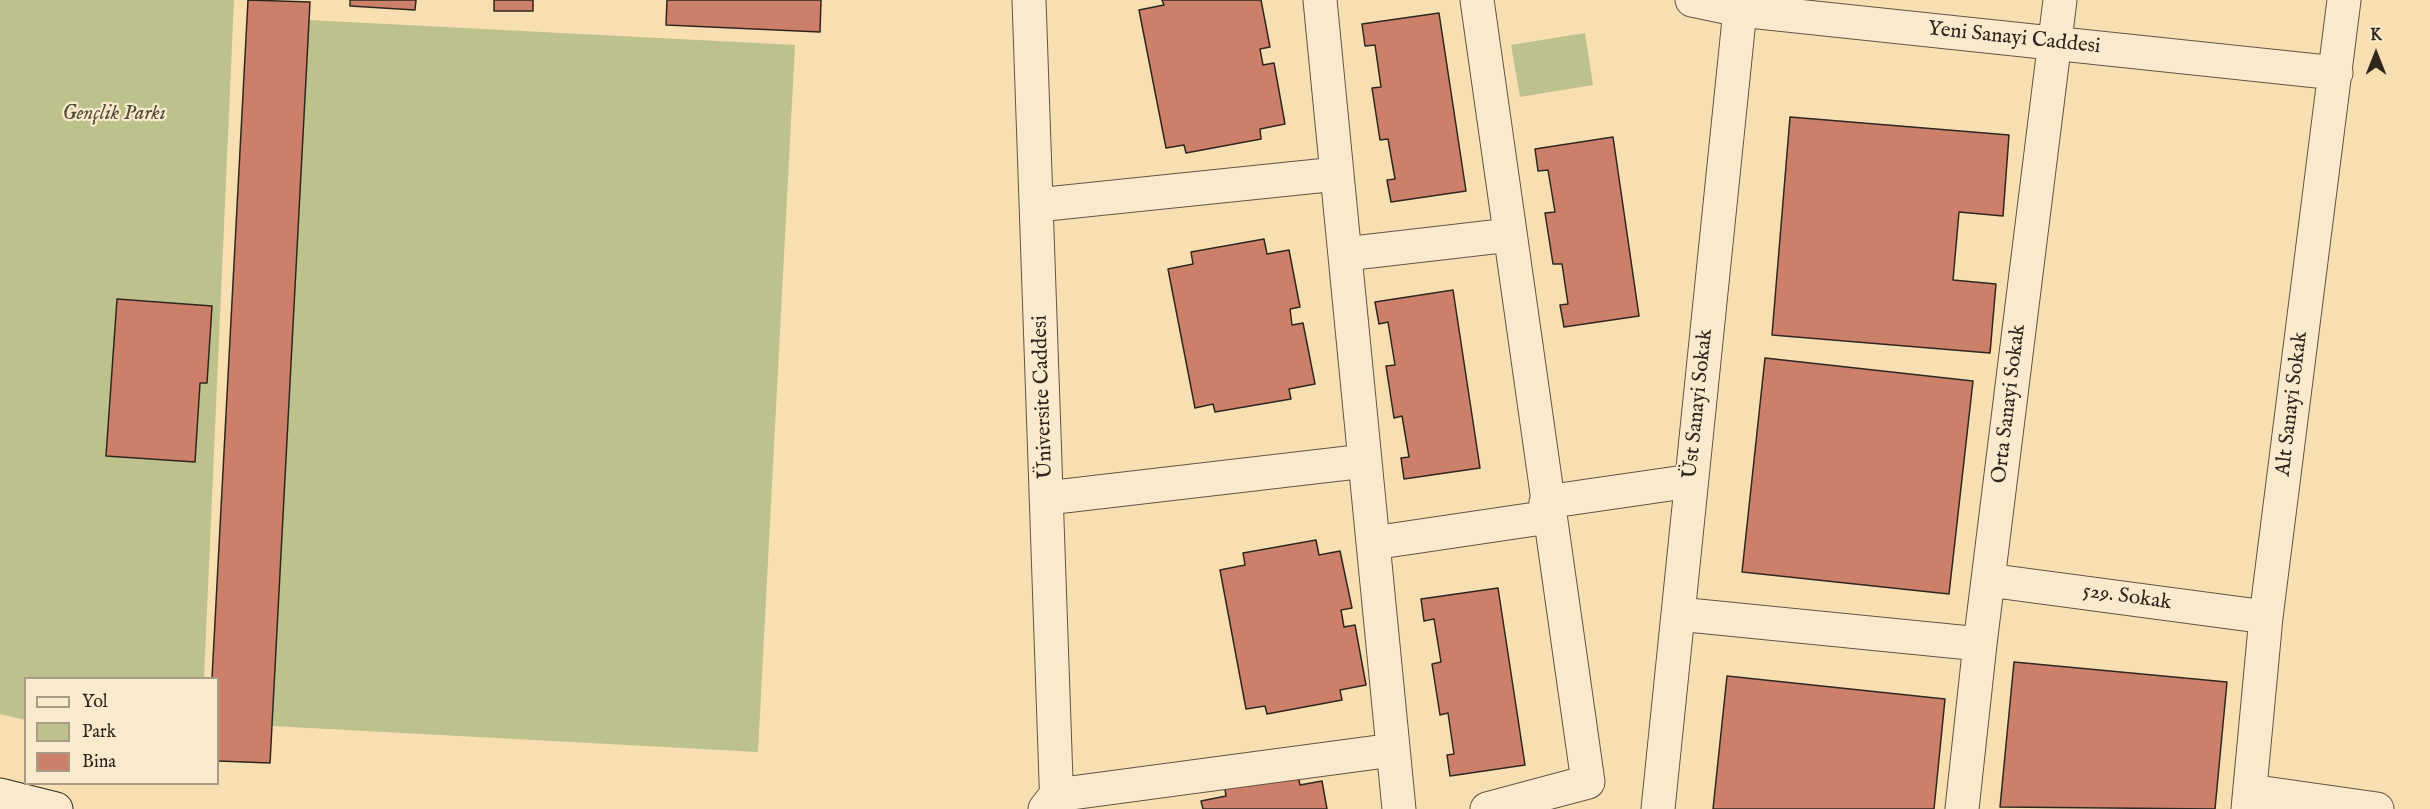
<!DOCTYPE html>
<html>
<head>
<meta charset="utf-8">
<style>
	body { margin:0 }
	#map { position:relative; width:2430px; height:809px; overflow:hidden; background:#f7dfb2; font-family:"IM FELL English",serif }
	canvas { display:block }
	.legend { position:absolute; left:24px; top:677px; width:195px; height:108px; box-sizing:border-box; background:#faeacd; border:2px solid #a99c87; margin:0; padding:8px 10px; list-style:none; font-size:18px; color:#2f271e }
	.legend li { display:flex; align-items:center; gap:12px; height:30px }
	.legend b { width:30px; border:2px solid #a99c87 }
	.north { position:absolute; left:2346px; top:24px; width:60px; height:60px; -webkit-text-stroke:4px #faeacd; paint-order:stroke; rotate:0deg; font-size:16px; font-weight:700; line-height:24px; text-align:center; color:#2f271e }
	.north::after { content:''; display:block; margin:auto; width:21px; height:27px; background:#2f271e; clip-path:polygon(50% 0,100% 100%,50% 72%,0 100%) }
</style>
</head>
<body>
<div id="map">
<canvas width="2430" height="809"></canvas>
<ul class="legend">
<li><b style="height:8px;background:#faeacd"></b>Yol</li>
<li><b style="height:16px;background:#bdc28c"></b>Park</li>
<li><b style="height:16px;background:#cc806a"></b>Bina</li>
</ul>
<div class="north">K</div>
</div>
<script>
const ctx = document.querySelector('canvas').getContext('2d');
ctx.lineJoin = 'round';
function fillPath(path, color) { ctx.fillStyle = color; ctx.fill(path, 'evenodd'); }
function trace(path, color, width, dash) { ctx.strokeStyle = color; ctx.lineWidth = width; ctx.lineCap = dash ? 'butt' : 'round'; ctx.setLineDash(dash || []); ctx.stroke(path); }
function write(font, color, halo, rows, align = 'center') {
  ctx.font = font + ' "IM FELL English",serif'; ctx.lineWidth = 4.5; ctx.setLineDash([]); ctx.textBaseline = 'middle'; ctx.strokeStyle = halo; ctx.fillStyle = color; for (const [text, x, y, turn = 0] of rows) {
    ctx.save(); ctx.translate(x, y); ctx.rotate((+turn || 0) * Math.PI / 180); ctx.textAlign = isNaN(turn) ? turn : align; if (halo) ctx.strokeText(text, 0, 0); ctx.fillText(text, 0, 0); ctx.restore();
  }
}
const green = new Path2D(`
	M0,0H234L204,678H26L25,720L0,714Z
	M309,20L795,45L758,752L272,726Z
	M1585,33L1593,85L1520,97L1511,45Z`);
const building = new Path2D(`
	M248,0L310,2L270,763L218,761V678H212Z
	M350,0H416L415,10L350,6Z
	M494,0H533V11H494Z
	M667,0H821L820,32L666,25Z
	M1162,0H1261L1270,47L1260,49L1263,65L1274,63L1285,124L1260,129L1261,139L1186,153L1184,145L1166,148L1139,10L1164,5Z
	M1439,13L1466,191L1391,202L1387,180L1395,179L1388,139L1380,140L1372,88L1381,87L1375,45L1365,46L1362,24Z
	M1790,117L2009,135L2003,216L1959,212L1953,280L1996,284L1990,353L1772,335Z
	M1613,137L1639,316L1564,327L1560,305L1568,304L1562,264H1553L1545,213L1555,212L1548,170L1538,171L1535,149Z
	M1264,239L1267,254L1289,250L1300,307L1290,309L1292,325L1303,323L1315,384L1289,389L1291,399L1215,412L1213,404L1195,408L1168,269L1193,264L1191,252Z
	M1453,290L1480,468L1404,479L1401,458L1409,457L1402,416L1394,418L1386,366L1395,365L1388,322L1379,324L1375,302Z
	M117,299L212,306L207,383H200L195,462L106,456Z
	M1765,358L1973,381L1949,594L1742,572Z
	M1316,540L1319,555L1340,551L1352,608L1341,610L1344,627L1355,625L1366,685L1340,690L1342,700L1267,714L1265,706L1246,709L1220,570L1245,565L1243,553Z
	M1498,588L1525,765L1450,776L1447,755L1454,754L1448,713L1440,715L1432,664L1441,662L1434,619L1424,621L1421,599Z
	M2014,662L2227,682L2215,809L2000,807Z
	M1727,676L1945,699L1934,809H1713Z
	M1297,770L1300,785L1322,781L1327,809H1203L1201,801L1226,796L1224,784Z`);
const street = new Path2D(`
	M1029,0L1057,809
	M1320,0L1399,809
	M1477,0L1588,782L1487,809
	M1692,0L1740,10L2336,73
	M1037,205L1337,174
	M1345,254L1510,235
	M1047,498L1365,461
	M1546,502L1691,481
	M1373,543L1549,517
	M1988,580L2266,617
	M1678,614L1980,644
	M2250,791L2377,809
	M1045,809L1056,795L1393,750
	M1658,809L1741,0
	M1962,809L1980,644L2060,0
	M2248,809L2266,617L2344,0`);
const secondary = new Path2D(`
	M0,795L56,809`);
const streetNames = [
	["Yeni Sanayi Caddesi",2014,39,6],
	["Üniversite Caddesi",1044,397,-92],
	["Üst Sanayi Sokak",1699,404,-84],
	["Orta Sanayi Sokak",2010,404,-83],
	["Alt Sanayi Sokak",2293,404,-83],
	["529. Sokak",2127,598,8]
];
const parkNames = [
	["Gençlik Parkı",114,115]
];
fillPath(green, '#bdc28c');
fillPath(building, '#cc806a');
trace(building, '#2f271e', 1.5);
trace(street, '#615543', 35);
trace(secondary, '#2f271e', 35);
trace(street, '#faeacd', 33);
trace(secondary, '#faeacd', 33);
write('21px', '#2f271e', '#faeacd', streetNames);
write('italic 21px', '#524e3a', '#faeacd', parkNames);
</script>
</body>
</html>
